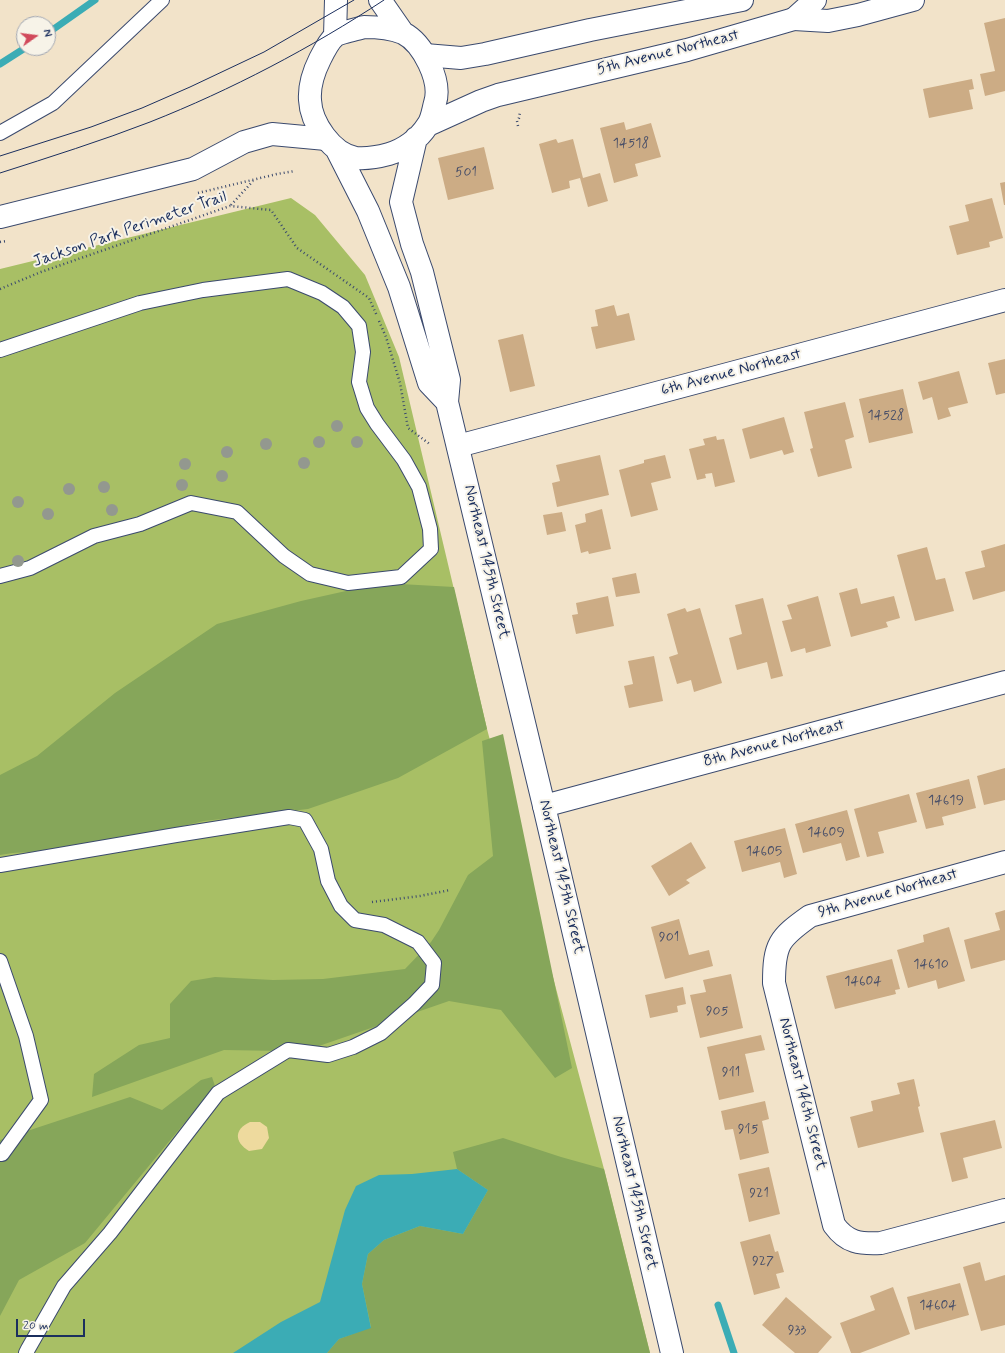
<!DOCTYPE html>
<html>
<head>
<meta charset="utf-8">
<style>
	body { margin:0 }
	#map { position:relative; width:1005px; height:1353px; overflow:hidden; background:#f2e3c9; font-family:Mynerve,sans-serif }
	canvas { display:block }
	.north { position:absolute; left:16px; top:16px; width:40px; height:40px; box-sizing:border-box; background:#f7f3e8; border:1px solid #9fa5b1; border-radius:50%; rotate:76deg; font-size:11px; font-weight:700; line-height:16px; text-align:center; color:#1b2f5e }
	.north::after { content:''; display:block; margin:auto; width:14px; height:18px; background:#d1495b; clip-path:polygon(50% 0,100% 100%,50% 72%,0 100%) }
	.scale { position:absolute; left:16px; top:1319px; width:69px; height:18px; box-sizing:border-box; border:2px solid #1b2f5e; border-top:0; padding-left:5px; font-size:12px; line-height:14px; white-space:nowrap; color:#1b2f5e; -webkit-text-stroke:3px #f7f3e8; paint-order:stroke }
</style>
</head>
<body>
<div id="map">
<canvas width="1005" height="1353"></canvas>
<div class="north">N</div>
<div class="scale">20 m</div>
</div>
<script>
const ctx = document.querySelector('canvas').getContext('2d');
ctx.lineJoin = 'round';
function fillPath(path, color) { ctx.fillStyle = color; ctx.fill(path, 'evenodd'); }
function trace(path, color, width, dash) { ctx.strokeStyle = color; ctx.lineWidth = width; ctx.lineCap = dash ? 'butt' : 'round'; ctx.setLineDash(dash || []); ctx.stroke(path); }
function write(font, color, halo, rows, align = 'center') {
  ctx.font = font + ' Mynerve,sans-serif'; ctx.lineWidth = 4; ctx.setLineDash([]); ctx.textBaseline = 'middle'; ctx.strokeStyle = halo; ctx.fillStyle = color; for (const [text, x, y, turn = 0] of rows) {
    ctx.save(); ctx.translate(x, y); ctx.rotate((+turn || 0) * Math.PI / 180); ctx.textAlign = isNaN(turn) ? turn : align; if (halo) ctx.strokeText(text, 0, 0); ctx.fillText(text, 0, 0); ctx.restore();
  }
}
const green = new Path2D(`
	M291,198L315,215L365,275L399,357L487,729L604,1169L650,1353H0V269Z`);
const forest = new Path2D(`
	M382,583L454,587L487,729L398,778L308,809L204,821L89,848L13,853L0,855V775L37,756L115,693L217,624L301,601Z
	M503,734L572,1068L555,1078L501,1010L449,1001L319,1046L282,1051L224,1050L92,1097L94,1074L139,1045L170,1038V1004L191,981L215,977L273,980L323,979L405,969L431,942L439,930L468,875L493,856L482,741Z
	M212,1077L215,1086L85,1243L19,1280L0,1316V1140L130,1097L162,1110L201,1080Z
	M503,1138L561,1157L604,1169L650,1353H327L339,1339L371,1327L362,1284L368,1254L384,1240L420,1226L463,1234L488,1190L457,1169L453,1152Z`);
const sand = new Path2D(`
	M250,1122H260L267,1127L269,1138L262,1149L249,1151C234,1142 234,1129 250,1122Z`);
const water = new Path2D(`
	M457,1169L488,1190L463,1234L420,1226L384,1240L368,1254L362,1284L371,1328L339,1339L327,1353H233L281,1322L320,1302L345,1210L356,1186L379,1175L412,1174Z`);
const stream = new Path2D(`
	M48,33L95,0
	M0,64L25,48
	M718,1305L734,1353`);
const building = new Path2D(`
	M1005,18V91L985,96L980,74L995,71L984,23Z
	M972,79L974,89L969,90L973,109L929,118L923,89Z
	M624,122L626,130L651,123L661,157L635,164L638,176L614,183L600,128Z
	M556,139L558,143L573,139L583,178L600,173L608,201L588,207L580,178L569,181L570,188L552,193L539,144Z
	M484,147L494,189L448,200L438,158Z
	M1005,182V205H1004L1000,183Z
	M992,198L1003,238L989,242L990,247L957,255L949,226L969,221L965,205Z
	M614,305L617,316L629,313L635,340L596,349L591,327L598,326L595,310Z
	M523,334L535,386L510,392L498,340Z
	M1005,359V393L996,395L988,363Z
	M959,371L968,403L948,408L951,416L938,420L932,397L923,400L918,382Z
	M903,389L913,433L869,443L859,399Z
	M845,402L854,437L845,440L852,468L818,477L810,449L813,448L804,412Z
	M784,417L794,452L784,455L782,450L750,459L742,429Z
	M716,436L717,440L724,439L735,482L715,487L712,473L705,474L706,478L697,480L689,449L705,445L703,439Z
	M600,455L609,495L557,507L552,483L560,481L556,465Z
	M665,455L671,478L651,483L658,510L631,517L619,470L644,463V460Z
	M602,509L611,549L589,554L588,551L581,553L575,525L586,522L585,514Z
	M562,512L566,531L547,535L543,515Z
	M1005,544V591L973,600L965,572L985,567L981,551Z
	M927,547L936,580L945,578L954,611L915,621L897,555Z
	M636,573L640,593L616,597L612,578Z
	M857,588L861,604L894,596L900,618L886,622L888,627L851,637L839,593Z
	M608,596L614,626L576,634L572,615L578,614L576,603Z
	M818,596L831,646L806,653L805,648L791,652L782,621L792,619L787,605Z
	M763,598L783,676L771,679L767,662L737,670L729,638L742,634L735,605Z
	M685,608L687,612L700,608L722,683L694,692L691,680L677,684L669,657L678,654L667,614Z
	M654,656L663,701L629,708L624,686L633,684L628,661Z
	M1005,768V800L984,805L977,776Z
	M969,779L976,808L942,817L944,825L926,829L916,793Z
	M909,794L917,822L878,832L884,853L867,857L854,809Z
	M847,810L860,857L846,861L841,843L803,853L795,824Z
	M785,828L797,874L784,878L780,862L742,872L734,841Z
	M691,842L706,868L686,880L690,883L669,896L651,866Z
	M1005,910V960L971,969L964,940L1000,930L995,913Z
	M679,919L689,955L709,950L713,966L665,979L651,927Z
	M949,927L965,981L938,989L936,980L908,988L897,950L924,942L923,935Z
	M892,959L900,989L895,990L896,994L835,1009L826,976Z
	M731,974L743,1028L700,1038L690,995L706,992L703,980Z
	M683,987L686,1004L677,1006L678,1012L650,1018L645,995Z
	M761,1035L765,1050L745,1054L754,1092L719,1100L707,1047Z
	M914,1079L920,1106L918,1107L924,1132L858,1148L850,1117L873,1111L871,1101L900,1094L897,1083Z
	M765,1101L769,1119L762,1121L769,1153L740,1160L733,1129L725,1130L721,1111Z
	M995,1120L1002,1148L963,1158L968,1178L952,1182L940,1133Z
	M769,1167L780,1214L749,1222L738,1174Z
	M770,1234L775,1252L778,1251L784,1272L776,1274L780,1288L754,1295L740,1242Z
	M980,1262L985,1281L1005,1275V1325L981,1331L963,1267Z
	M960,1283L969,1315L915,1330L907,1297Z
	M893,1287L910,1334L860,1353H851L840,1323L875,1310L870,1296Z
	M786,1297L832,1337L818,1353H795L762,1325Z`);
const path = new Path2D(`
	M518,126L517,121L519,118L520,112
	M198,193L277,174L295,171
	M231,205L253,181
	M0,242L7,241
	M0,289L41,272L230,206L271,210L297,248L369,298L377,316
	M379,321L386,337L400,383L408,428L431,445
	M372,902L420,896L450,890`);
const lane = new Path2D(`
	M0,133L53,103L162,0
	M0,350L140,303L203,290L288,279L322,293L343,307L359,326L363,352L359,382L367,408L377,424L404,460L419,487L430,529L431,549L401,577L348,583L310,574L284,556L237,512L191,503L140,524L94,536L30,568L0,576
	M0,865L176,835L289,817L305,820L321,849L328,881L341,906L355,920L384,925L418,942L434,963L432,985L414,1004L381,1033L353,1047L328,1055L288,1050L218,1093L110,1233L64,1286L28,1349L26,1353
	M0,961L26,1036L41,1100L2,1154H0`);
const street = new Path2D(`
	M458,446L1005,300
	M544,806L1005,682
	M1005,862L810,916C779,938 774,944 774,983L834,1225C847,1243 860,1244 881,1243L1005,1210`);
const secondary = new Path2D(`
	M794,19L828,21L858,15L913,0
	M425,55L461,58L485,54L590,30L742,0`);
const primary = new Path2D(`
	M380,0L403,33
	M364,27C377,27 391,28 403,33C423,43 442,81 435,103C433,110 432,120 427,126C419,139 403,150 389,154C378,157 367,159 356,158C332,154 311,123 310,100C309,86 314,71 320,59C323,53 330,40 335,36C339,33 358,29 364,27Z
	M335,36L336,0
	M428,125L481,101L498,95L687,50L794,19
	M416,138L401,202L412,244L422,272L449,380L447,402L544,806L672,1353
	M337,150L368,211L399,287L429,383L447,402`);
const highway = new Path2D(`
	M794,19L815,0
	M0,217L193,169L244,142L272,134L326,139`);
const tram = new Path2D(`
	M0,156L91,127L142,108L190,87L264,52L354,0
	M0,173C50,157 101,141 150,122C231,90 311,48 384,0`);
const trees = [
	[337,426],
	[319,442],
	[357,442],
	[266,444],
	[227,452],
	[304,463],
	[185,464],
	[222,476],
	[182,485],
	[104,487],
	[69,489],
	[18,502],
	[112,510],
	[48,514],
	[18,561]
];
const numberNames = [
	["14518",631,144],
	["501",466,173],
	["14528",886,416],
	["14619",946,801],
	["14609",826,833],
	["14605",764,852],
	["901",669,938],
	["14610",931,965],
	["14604",863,982],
	["905",717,1012],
	["911",731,1073],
	["915",748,1130],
	["921",759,1194],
	["927",763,1262],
	["14604",938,1306],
	["933",797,1331]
];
const streetNames = [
	["5th Avenue Northeast",668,53,-14],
	["Jackson Park Perimeter Trail",130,230,-19],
	["6th Avenue Northeast",731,373,-15],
	["Northeast 145th Street",486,562,77],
	["8th Avenue Northeast",774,744,-15],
	["Northeast 145th Street",561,877,77],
	["9th Avenue Northeast",888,894,-16],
	["Northeast 146th Street",802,1094,76],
	["Northeast 145th Street",634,1193,77]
];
fillPath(green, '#a8bf65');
fillPath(forest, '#86a65a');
fillPath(sand, '#eeda9e');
fillPath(water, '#3bacb5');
trace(stream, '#3bacb5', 7);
fillPath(building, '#ccac85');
trace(lane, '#3b4a6e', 16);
trace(street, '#3b4a6e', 24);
trace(secondary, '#3b4a6e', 24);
trace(primary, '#3b4a6e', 24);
trace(highway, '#3b4a6e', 24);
trace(path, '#3b4a6e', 2.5, [1, 3]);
trace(lane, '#fff', 14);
trace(street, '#fff', 22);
trace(secondary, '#fff', 22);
trace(primary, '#fff', 22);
trace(highway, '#fff', 22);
trace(tram, '#1b2f5e', 1);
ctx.fillStyle = '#93988f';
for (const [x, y] of trees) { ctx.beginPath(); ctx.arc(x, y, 6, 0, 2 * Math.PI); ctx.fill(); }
write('14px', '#474e68', null, numberNames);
write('16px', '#1b2f5e', '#f7f3e8', streetNames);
</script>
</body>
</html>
